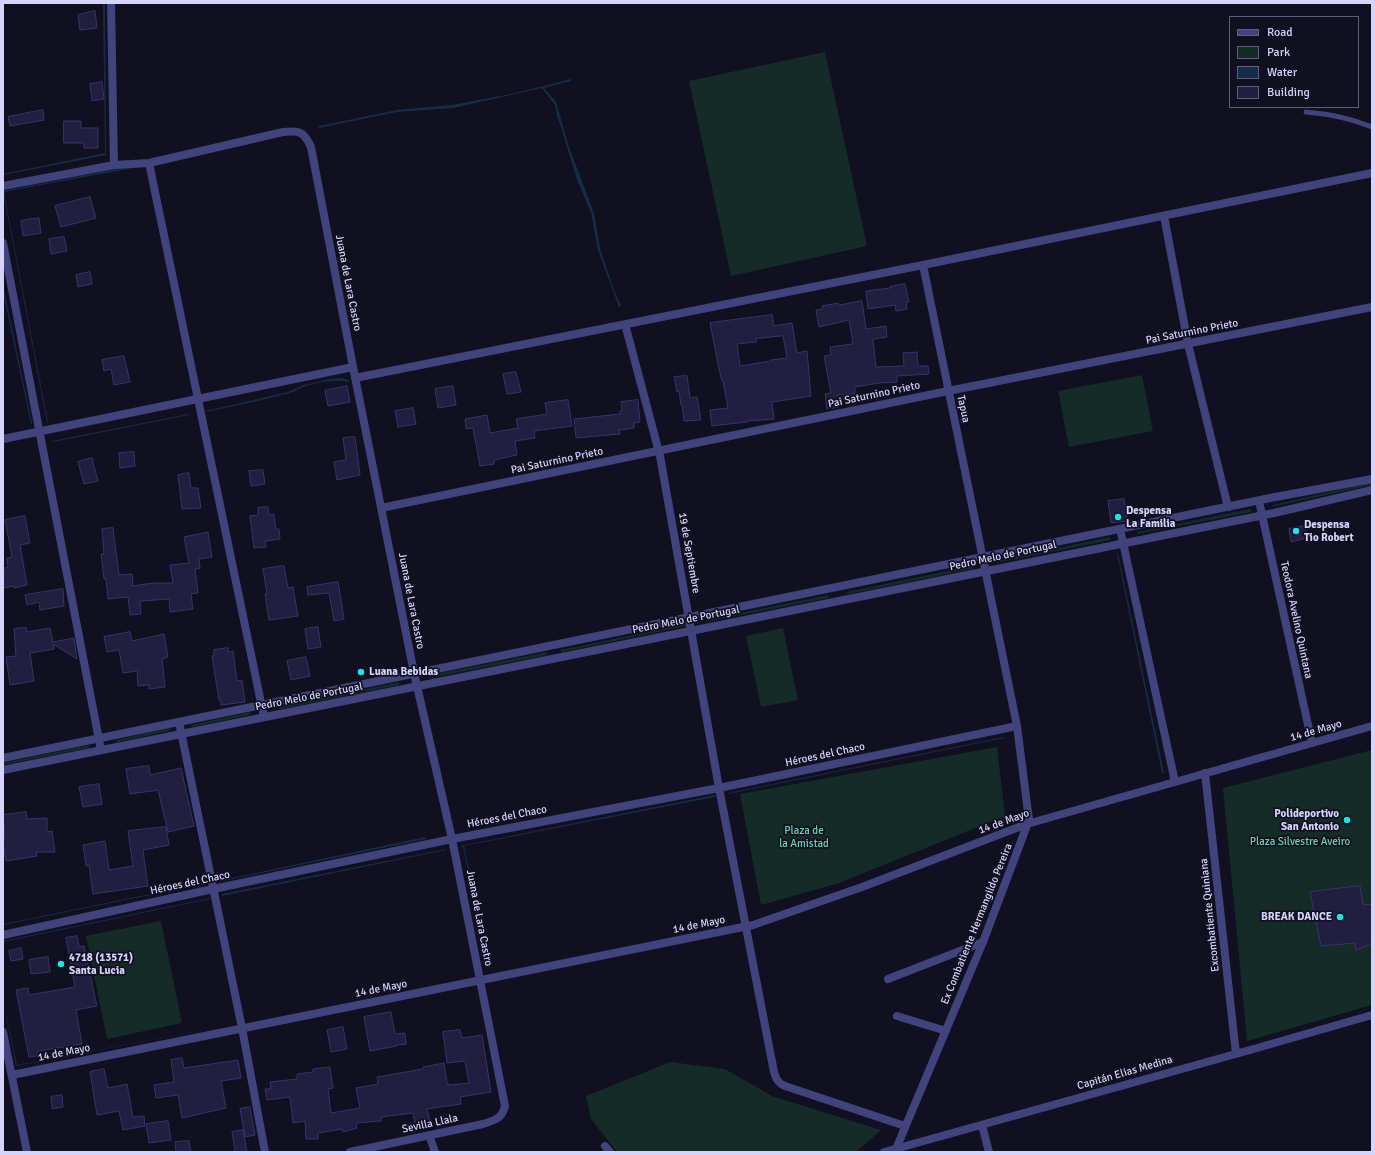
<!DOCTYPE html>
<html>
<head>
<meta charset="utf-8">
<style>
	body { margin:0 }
	#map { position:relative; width:1375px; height:1155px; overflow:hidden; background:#111021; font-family:Signika,sans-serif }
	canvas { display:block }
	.frame { position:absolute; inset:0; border:4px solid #d5d4fb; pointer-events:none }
	.legend { position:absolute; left:1229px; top:16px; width:130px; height:92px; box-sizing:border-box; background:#111021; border:1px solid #5f5e78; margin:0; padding:5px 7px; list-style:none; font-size:12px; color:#d5d4fb }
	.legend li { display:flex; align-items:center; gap:8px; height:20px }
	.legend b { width:20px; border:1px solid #5f5e78 }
</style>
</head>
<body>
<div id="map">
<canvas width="1375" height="1155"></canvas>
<div class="frame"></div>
<ul class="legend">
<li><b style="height:5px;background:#40437c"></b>Road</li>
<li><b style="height:11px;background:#142b27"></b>Park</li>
<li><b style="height:11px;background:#152c47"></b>Water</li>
<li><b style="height:11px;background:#211e40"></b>Building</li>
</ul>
</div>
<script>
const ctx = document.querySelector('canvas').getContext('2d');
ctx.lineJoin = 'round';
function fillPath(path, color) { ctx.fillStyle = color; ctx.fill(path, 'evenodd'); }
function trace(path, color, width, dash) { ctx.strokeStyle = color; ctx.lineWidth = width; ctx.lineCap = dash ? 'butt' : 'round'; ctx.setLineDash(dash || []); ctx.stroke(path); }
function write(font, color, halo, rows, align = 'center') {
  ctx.font = font + ' Signika,sans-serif'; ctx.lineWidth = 3.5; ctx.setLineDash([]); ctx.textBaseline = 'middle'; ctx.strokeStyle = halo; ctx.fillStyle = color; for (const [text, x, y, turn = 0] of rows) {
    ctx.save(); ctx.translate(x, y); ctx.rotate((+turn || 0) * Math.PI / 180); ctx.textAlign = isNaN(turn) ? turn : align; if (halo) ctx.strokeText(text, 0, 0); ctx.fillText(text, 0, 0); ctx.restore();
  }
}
const green = new Path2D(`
	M825,52L867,246L731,276L689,81Z
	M1142,375L1153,431L1069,447L1058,391Z
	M1372,482V485L1272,507L1273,505Z
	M1250,509L1252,511L1251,512L1137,534V532Z
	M1110,537L1111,540L996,563V561Z
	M971,566H973L972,569L848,594L847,592Z
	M828,595V598L705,622L706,620Z
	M686,624V626L562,652L560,650Z
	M783,628L798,700L761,707L746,636Z
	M547,652L548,655L430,678L431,675Z
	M399,682V685L280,709L279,707Z
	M249,712L250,715L192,727L191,725Z
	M170,728V731L117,742L116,740Z
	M89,745V748L3,765V763Z
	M997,747L1005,816L839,883L761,905L740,794Z
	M1372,750V1005L1247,1041L1223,788Z
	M161,921L182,1023L107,1039L86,936Z
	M670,1062L725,1069L772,1096L881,1130L856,1152H617L591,1119L586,1096Z`);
const water = new Path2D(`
	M103,3H105L106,155L3,175V174L105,153Z
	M571,79V81L544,88L556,102L569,147L594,213L600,249L614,290L621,306L619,307L598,250L591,213L576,177L562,130L557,116L555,105L542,88L453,108L397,112L319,128V126L397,110L452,105L511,94Z
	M138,165V167L4,192L48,422H47L3,191Z
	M3,285L32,423L31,424L3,292Z
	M340,378L349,380V382C335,379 320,382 306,386C299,388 293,393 286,394C259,401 233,406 206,412V411L288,392L304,385L330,379Z
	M189,414V415L53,442L52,441Z
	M1118,553L1164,773H1162L1117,554Z
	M1004,737V738L728,794V793Z
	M715,795V797L464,846L490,968H489L463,847L460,846Z
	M425,837L426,839L218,882V881Z
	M446,849V850L222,896V894Z
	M204,883V884L3,925V924Z
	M210,898V899L3,942V941Z
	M3,996L17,1065L233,1024L16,1066Z`);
const building = new Path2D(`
	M95,11L97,28L80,30L78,15Z
	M102,82L104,99L92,101L90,84Z
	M43,110L44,120L10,126L8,117Z
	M64,121H81V128H98V148H84V143H64Z
	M90,197L96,218L61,227L55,206Z
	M39,218L41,233L23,236L21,221Z
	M64,237L67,251L51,254L49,239Z
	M90,272L92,284L78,287L76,275Z
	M905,284L909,302L906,303L907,309L896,311L895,305L868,309L866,291L890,288V287Z
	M862,301L866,329L886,326L887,337L873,339L876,367L904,366L903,353L917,352L918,366H928L929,374L897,376V382L879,383L855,387V394L838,395L839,407L827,409L825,394L831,393L824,356L831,355L830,347L852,344L853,343L849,320L819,327L816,310L823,309L822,306L838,303V305Z
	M772,315L774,326L792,323L797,353L807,351L811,396L772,402L774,419L747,421V422L712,426L710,410L728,408L723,381H722L719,369L710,323ZM783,336L787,358L771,360V361L740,366L737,344L756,342V339Z
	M124,356L130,382L114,385L111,369L104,371L102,360Z
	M516,372L521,392L507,394L503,374Z
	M687,376L690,398L697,397L701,420L684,421L682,405H681L679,391L677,392L674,377Z
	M347,386L350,402L328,406L325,391Z
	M453,386L456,405L438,408L435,389Z
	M568,400L572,426L534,431L535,438L515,441L517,455L494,460V464L480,466L473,428L466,429L465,419L487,415L490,433L518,428L516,419L547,414L545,403Z
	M638,400L640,422L634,423V428L619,430L620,434L576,438L574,419L620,414V411H622L621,402Z
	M413,408L416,424L398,427L395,411Z
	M355,437L360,475L337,480L334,462L346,460L343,438Z
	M134,452L135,466L120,468L119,453Z
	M92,458L98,481L84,484L78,462Z
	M263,470L265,484L251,486L249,471Z
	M189,473L191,488H198L201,508L182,509L178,475Z
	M1124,499L1127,521L1111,523L1108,501Z
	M268,507L269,515L274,514L276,529H279L280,539L265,541L266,547L254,548L250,516L258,515V508Z
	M25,516L30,543L20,545L27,585L14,588V586L3,588V569L8,567L7,558L12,557L5,520Z
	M1305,526L1307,538L1291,542L1289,529Z
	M113,528L119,575L132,574L133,586L153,583H173L170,565L189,563L184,537L208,532L212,557L199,559L200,568L195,569L198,593L191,594L193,609L170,612L169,599L140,601L141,614L130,615L128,597L108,599L106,579H104L101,554H104L102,529Z
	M284,566L288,588L293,587L298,616L269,620L265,594H267L263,569Z
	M338,582L344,619L334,621L329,593L308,595L307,587Z
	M63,589L64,606L40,610L39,602L27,605L25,595Z
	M318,627L321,647L308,649L305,629Z
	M26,628L27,632L50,628L53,642L74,638L77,659L53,644L54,649L30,653L34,681L10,685L6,657L16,656L14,629Z
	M130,632L132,641L164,634L168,657L162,659L165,687L149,689V685L138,686L137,671L123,673L119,650L107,652L104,637Z
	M228,648V652L233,651L237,681L242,680L245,702L221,705V700H219L212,656H214V650Z
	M306,657L310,676L291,680L287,661Z
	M149,766L150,775L181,768L194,826L168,832L158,790L130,794L126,769Z
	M99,784L102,804L83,807L79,787Z
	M26,812L27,819L47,818V832L52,831L55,852H36L37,856L6,861L3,843V839H5L3,815Z
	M166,827L169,845L143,850L148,886L93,894L89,865L86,866L83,845L105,841L109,870L133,866L128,831Z
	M1360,886L1363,905L1372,904V943L1356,950L1355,943L1321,946L1310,892Z
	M77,936L79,947L84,946L97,1006L76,1010L82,1044L38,1051V1056L29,1057L16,990L28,988L29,995L75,987L66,938Z
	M21,948L23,959L11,961L9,951Z
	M48,957L50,972L31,974L29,960Z
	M391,1012L395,1034L405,1033L406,1044L397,1045V1046L370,1051L364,1017Z
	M343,1027L347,1049L331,1052L327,1030Z
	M460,1030L462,1038L482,1035L491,1092L460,1097L461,1104L427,1109L430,1121L415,1123L413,1113L381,1117V1121L356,1123L357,1128L343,1132L342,1129L318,1133V1139H306L305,1121L293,1123L290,1097L267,1100L265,1089H271L270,1082L297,1079V1074L313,1072V1069L330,1067L333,1088L328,1089L331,1113L360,1108L356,1088L378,1084L377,1077L423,1069V1067L444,1063L447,1083H448V1085L469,1083L465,1061L447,1063L443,1032Z
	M182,1058L184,1068L238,1060L241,1078L221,1081L226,1108L182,1118L178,1095L156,1098L154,1085L174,1082L171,1060Z
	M104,1069L108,1088L127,1084L133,1117L144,1116L145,1126L123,1130L119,1111L97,1115L90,1072Z
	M62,1095L63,1107L52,1109L51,1097Z
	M250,1107L255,1135L245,1137L240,1109Z
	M168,1121L171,1140L149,1143L146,1124Z
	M243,1130L247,1152H235L232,1132Z
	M189,1141L191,1152H176L175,1142Z`);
const service = new Path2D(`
	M1306,112C1330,114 1350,118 1372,127`);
const minor = new Path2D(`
	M111,3L114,165
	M149,163L264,717
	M3,186L114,165L149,163L283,132C300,130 304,132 311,147L353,367L414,673L452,839L505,1106C502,1119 495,1120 483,1124L350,1152
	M1164,216L1188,344L1228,507
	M3,243L101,750
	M625,324L660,456L719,788L774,1072C776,1079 778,1083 785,1086L905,1126
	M355,378L923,265L1372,173
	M3,439L353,367
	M1259,501L1312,743
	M381,508L948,391L1372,307
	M1120,529L1175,782
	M179,722L242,1028L265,1152
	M1205,773L1236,1054
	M3,935L213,889L452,839L719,788L1017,726
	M888,979L983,942
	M897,1016L946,1031
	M3,1032L27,1152
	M12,1075L753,925L862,887L1027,824L1372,726
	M982,1125L989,1152
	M429,1135L435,1152
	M605,1146L610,1152
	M896,1149L983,942L1029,820L1017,726L923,265
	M884,1152L1250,1050L1372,1015`);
const tertiary = new Path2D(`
	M3,758L1270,498L1372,479
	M3,770L1274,513L1372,490`);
const markers = [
	[1118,517,4,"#17e4e4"],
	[1296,531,4,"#17e4e4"],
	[361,672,4,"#17e4e4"],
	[1347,820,4,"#17e4e4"],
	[1340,917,4,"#17e4e4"],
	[61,964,4,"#17e4e4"]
];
const streetNames = [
	["Juana de Lara Castro",348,283,79],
	["Pai Saturnino Prieto",1192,332,-11],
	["Pai Saturnino Prieto",874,395,-12],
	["Tapua",963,409,78],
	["Pai Saturnino Prieto",557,461,-12],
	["19 de Septiembre",689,553,80],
	["Pedro Melo de Portugal",1003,556,-12],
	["Juana de Lara Castro",411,601,79],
	["Pedro Melo de Portugal",686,620,-11],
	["Teodora Avelino Quintana",1296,620,78],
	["Pedro Melo de Portugal",309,697,-11],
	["14 de Mayo",1316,731,-16],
	["Héroes del Chaco",825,755,-12],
	["Héroes del Chaco",507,817,-11],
	["14 de Mayo",1004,822,-20],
	["Héroes del Chaco",190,883,-12],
	["Excombatiente Quiniana",1210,915,-96],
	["Juana de Lara Castro",479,918,79],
	["Ex Combatiente Hermangildo Pereira",977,924,-68],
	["14 de Mayo",699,925,-11],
	["14 de Mayo",381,989,-11],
	["14 de Mayo",64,1053,-11],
	["Capitán Elias Medina",1125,1073,-16],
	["Sevilla Llala",430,1124,-12]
];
const poiNames = [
	["Despensa",1126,511],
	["La Familia",1126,524],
	["Despensa",1304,525],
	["Tio Robert",1304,538],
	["Luana Bebidas",369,672],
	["Polideportivo",1339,814,"right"],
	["San Antonio",1339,827,"right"],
	["BREAK DANCE",1332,917,"right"],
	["4718 (13571)",69,958],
	["Santa Lucia",69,971]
];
const parkNames = [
	["Plaza de",804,831],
	["la Amistad",804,844],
	["Plaza Silvestre Aveiro",1300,842]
];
fillPath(green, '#142b27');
fillPath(water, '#152c47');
fillPath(building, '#211e40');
trace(building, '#38326a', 1);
trace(service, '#40437c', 5);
trace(minor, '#40437c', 8);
trace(tertiary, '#40437c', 8);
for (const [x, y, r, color] of markers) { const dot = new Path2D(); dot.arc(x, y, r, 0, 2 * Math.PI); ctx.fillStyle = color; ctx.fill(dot); trace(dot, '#111021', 1.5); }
write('11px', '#d5d4fb', '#111021', streetNames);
write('bold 11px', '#d5d4fb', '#111021', poiNames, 'left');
write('11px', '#68d3ae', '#111021', parkNames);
</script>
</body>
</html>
